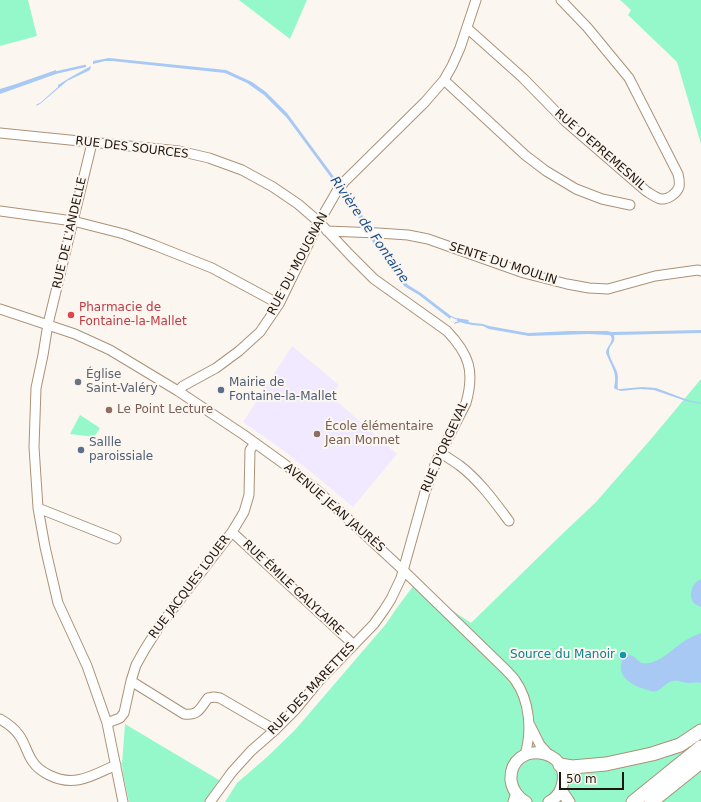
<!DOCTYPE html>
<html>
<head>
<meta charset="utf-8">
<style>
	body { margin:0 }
	#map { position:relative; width:701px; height:802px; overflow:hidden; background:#fcf6f1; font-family:"DejaVu Sans",sans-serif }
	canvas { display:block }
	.scale { position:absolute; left:559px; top:772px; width:65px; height:18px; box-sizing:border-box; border:2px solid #21170d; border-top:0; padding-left:5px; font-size:12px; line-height:14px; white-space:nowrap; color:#21170d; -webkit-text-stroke:3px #fcf6f1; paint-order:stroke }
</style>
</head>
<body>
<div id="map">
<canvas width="701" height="802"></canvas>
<div class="scale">50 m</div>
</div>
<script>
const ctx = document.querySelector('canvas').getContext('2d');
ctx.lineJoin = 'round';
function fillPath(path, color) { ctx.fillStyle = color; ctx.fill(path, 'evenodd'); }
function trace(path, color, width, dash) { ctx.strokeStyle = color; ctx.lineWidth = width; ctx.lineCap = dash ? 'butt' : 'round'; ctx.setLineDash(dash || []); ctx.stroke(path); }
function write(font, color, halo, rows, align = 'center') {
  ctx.font = font + ' "DejaVu Sans",sans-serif'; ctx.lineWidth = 4; ctx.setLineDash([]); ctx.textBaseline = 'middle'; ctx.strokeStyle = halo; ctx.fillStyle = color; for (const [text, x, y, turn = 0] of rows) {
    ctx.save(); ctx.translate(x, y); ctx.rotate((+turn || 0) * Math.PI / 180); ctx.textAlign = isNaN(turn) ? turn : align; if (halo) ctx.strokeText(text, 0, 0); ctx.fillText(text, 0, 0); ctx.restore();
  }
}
const education = new Path2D(`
	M292,346L339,385L331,396L397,454L353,507L316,476L276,445L243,422Z`);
const green = new Path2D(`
	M0,0H28L37,36L0,46Z
	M239,0H307L290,39Z
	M620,0H701V144L677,62L628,15L631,10Z
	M701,379V802H225L237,783L267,757L295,730L386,624L396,609L414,585L471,623L558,538L596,502L651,439Z
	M80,415L100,428L94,437L70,434Z
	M125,724L219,780L204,802H129L123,774L122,764Z`);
const water = new Path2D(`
	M109,58L226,70L252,82L266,92L287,113L340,185L338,187L287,118L264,95L247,83L225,73L112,61H105L93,64V61Z
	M91,66L90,70L67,81L40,104L36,106L37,104L40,103L58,87V85L71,77Z
	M56,70V74L0,94V89L16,84Z
	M341,190L342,191L344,190V192C352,200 367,219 369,230L364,229L357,214L342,193Z
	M368,235H372L402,278L408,285L421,293L451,316L456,318L469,320L468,322L473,323L483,324L489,326L528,333L569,331H607L612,332L701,330V333L614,335C616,343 610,344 609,350C608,356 615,366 617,372C619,378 617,383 618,389H620L642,387L656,388L688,400L701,403V404L686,401L654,390L640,389L621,391L615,389L614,387C618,373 611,366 606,353C606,346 614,343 611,336L609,335L588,334L529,336L489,329L483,326L472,325L461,322L454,324L455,322L461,321L465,322V321L455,319L451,317L450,319L419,295L404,286Z
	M701,579V607C699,606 697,605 695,604C687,596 692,583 701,579Z
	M701,633V683C697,682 693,683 688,683C683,683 679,680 673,681C667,682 663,688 657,691C654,692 650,691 648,690C634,687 616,677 622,661L617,655L623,650L629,655L633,656L641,663C659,666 672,648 686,640C691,637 696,635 701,633Z`);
const stream = new Path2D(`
	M54,73L85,66
	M355,209L366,227
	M458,320L468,323`);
const minor = new Path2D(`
	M467,28L523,78L565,121L646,191C651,194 656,198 661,199C668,200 677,193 679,187C680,182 679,178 678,174L629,78L587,27L561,0
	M444,80L525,155L546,171L576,189L602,199L630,205
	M0,133L179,151L209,158L242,170L273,187L298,204L319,222L351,256L374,279L447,331C469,354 475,371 466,403L436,462L425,492L401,578L391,599L384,610L374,624L319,681L296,709L275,730L251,751L232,772L210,802
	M92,143L48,324L43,355L36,388L34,447L38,508L45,547L58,603L87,666L107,723L123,802
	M0,211L73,221L124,234L154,245L212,268L279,304
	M327,231L378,233L408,235L428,239L524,273L567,284L589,288L608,289L655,276L698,270L701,271
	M0,309L75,334L110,350L178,391L244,435L287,466L318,491L403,570L504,668C508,672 512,676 515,680C530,701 532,731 525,755
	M178,391L183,386L216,368L239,351L260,332L279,304L319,222L337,191L345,181L425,102L444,80L452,66L460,48L476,0
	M441,453C447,457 453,461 459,465C479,480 494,501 509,521
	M38,508L116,539
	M232,532L354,645
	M131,681L184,714C199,716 200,708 208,698L214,697L220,698L275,730
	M0,719C7,723 14,728 19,735C25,743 27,754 33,762C37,768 43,772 49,775C75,788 93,775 116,765
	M107,723L120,718L124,713L131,681L136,665L145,649L159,627L232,532L244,512L249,495L250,450L255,443
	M530,725L540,745L549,755`);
const major = new Path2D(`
	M561,790L569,802
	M526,802C518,798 512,789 511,780C509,739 574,747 562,786C560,793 555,799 549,802`);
const highway = new Path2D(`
	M560,765L572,767L606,764L652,754L680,745L701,731
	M515,802L517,796
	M633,802L701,747
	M651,802L701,762`);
const markers = [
	[71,315,4,"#e0444e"],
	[78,382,4,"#6b7280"],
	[221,390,4,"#5c6f8a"],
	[109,410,4,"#8d6e63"],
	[317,434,4,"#8d6e63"],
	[81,450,4,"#5c6f8a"],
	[623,655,4,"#0f9aa8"]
];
const streetNames = [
	["RUE DES SOURCES",132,148,7],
	["RUE D'EPREMESNIL",600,150,41],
	["RUE DE L'ANDELLE",70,233,-77],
	["RUE DU MOUGNAN",298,264,-62],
	["SENTE DU MOULIN",503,264,18],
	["RUE D'ORGEVAL",445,447,-66],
	["AVENUE JEAN JAURÈS",334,508,41],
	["RUE JACQUES LOUER",190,587,-53],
	["RUE ÉMILE GALYLAIRE",293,588,43],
	["RUE DES MARETTES",312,689,-47]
];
const healthNames = [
	["Pharmacie de",79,308],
	["Fontaine-la-Mallet",79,322]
];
const worshipNames = [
	["Église",86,375],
	["Saint-Valéry",86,389]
];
const serviceNames = [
	["Mairie de",229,383],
	["Fontaine-la-Mallet",229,397],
	["Sallle",89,443],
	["paroissiale",89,457]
];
const educationNames = [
	["Le Point Lecture",117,410],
	["École élémentaire",325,427],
	["Jean Monnet",325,441]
];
const cultureNames = [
	["Source du Manoir",615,655]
];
const waterNames = [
	["Rivière de Fontaine",369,230,55]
];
fillPath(education, '#f1e9ff');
fillPath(green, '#94f8cb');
fillPath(water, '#a8c9f4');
trace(stream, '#a8c9f4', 2.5);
trace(minor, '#ab9277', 11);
trace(major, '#ab9277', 13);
trace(highway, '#ab9277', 15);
trace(minor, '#fff', 9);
trace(major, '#fff', 11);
trace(highway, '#fff', 13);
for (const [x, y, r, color] of markers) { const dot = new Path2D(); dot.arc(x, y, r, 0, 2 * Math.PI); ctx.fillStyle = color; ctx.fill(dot); trace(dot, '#fcf6f1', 1.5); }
write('12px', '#21170d', '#fcf6f1', streetNames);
write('12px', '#be3a42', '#fcf6f1', healthNames, 'left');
write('12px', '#5b616d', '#fcf6f1', worshipNames, 'left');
write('12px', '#4e5e75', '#fcf6f1', serviceNames, 'left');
write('12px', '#785e54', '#fcf6f1', educationNames, 'left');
write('12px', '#0d838f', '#fcf6f1', cultureNames, 'right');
write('italic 13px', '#1b508f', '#fcf6f1', waterNames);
</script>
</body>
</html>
